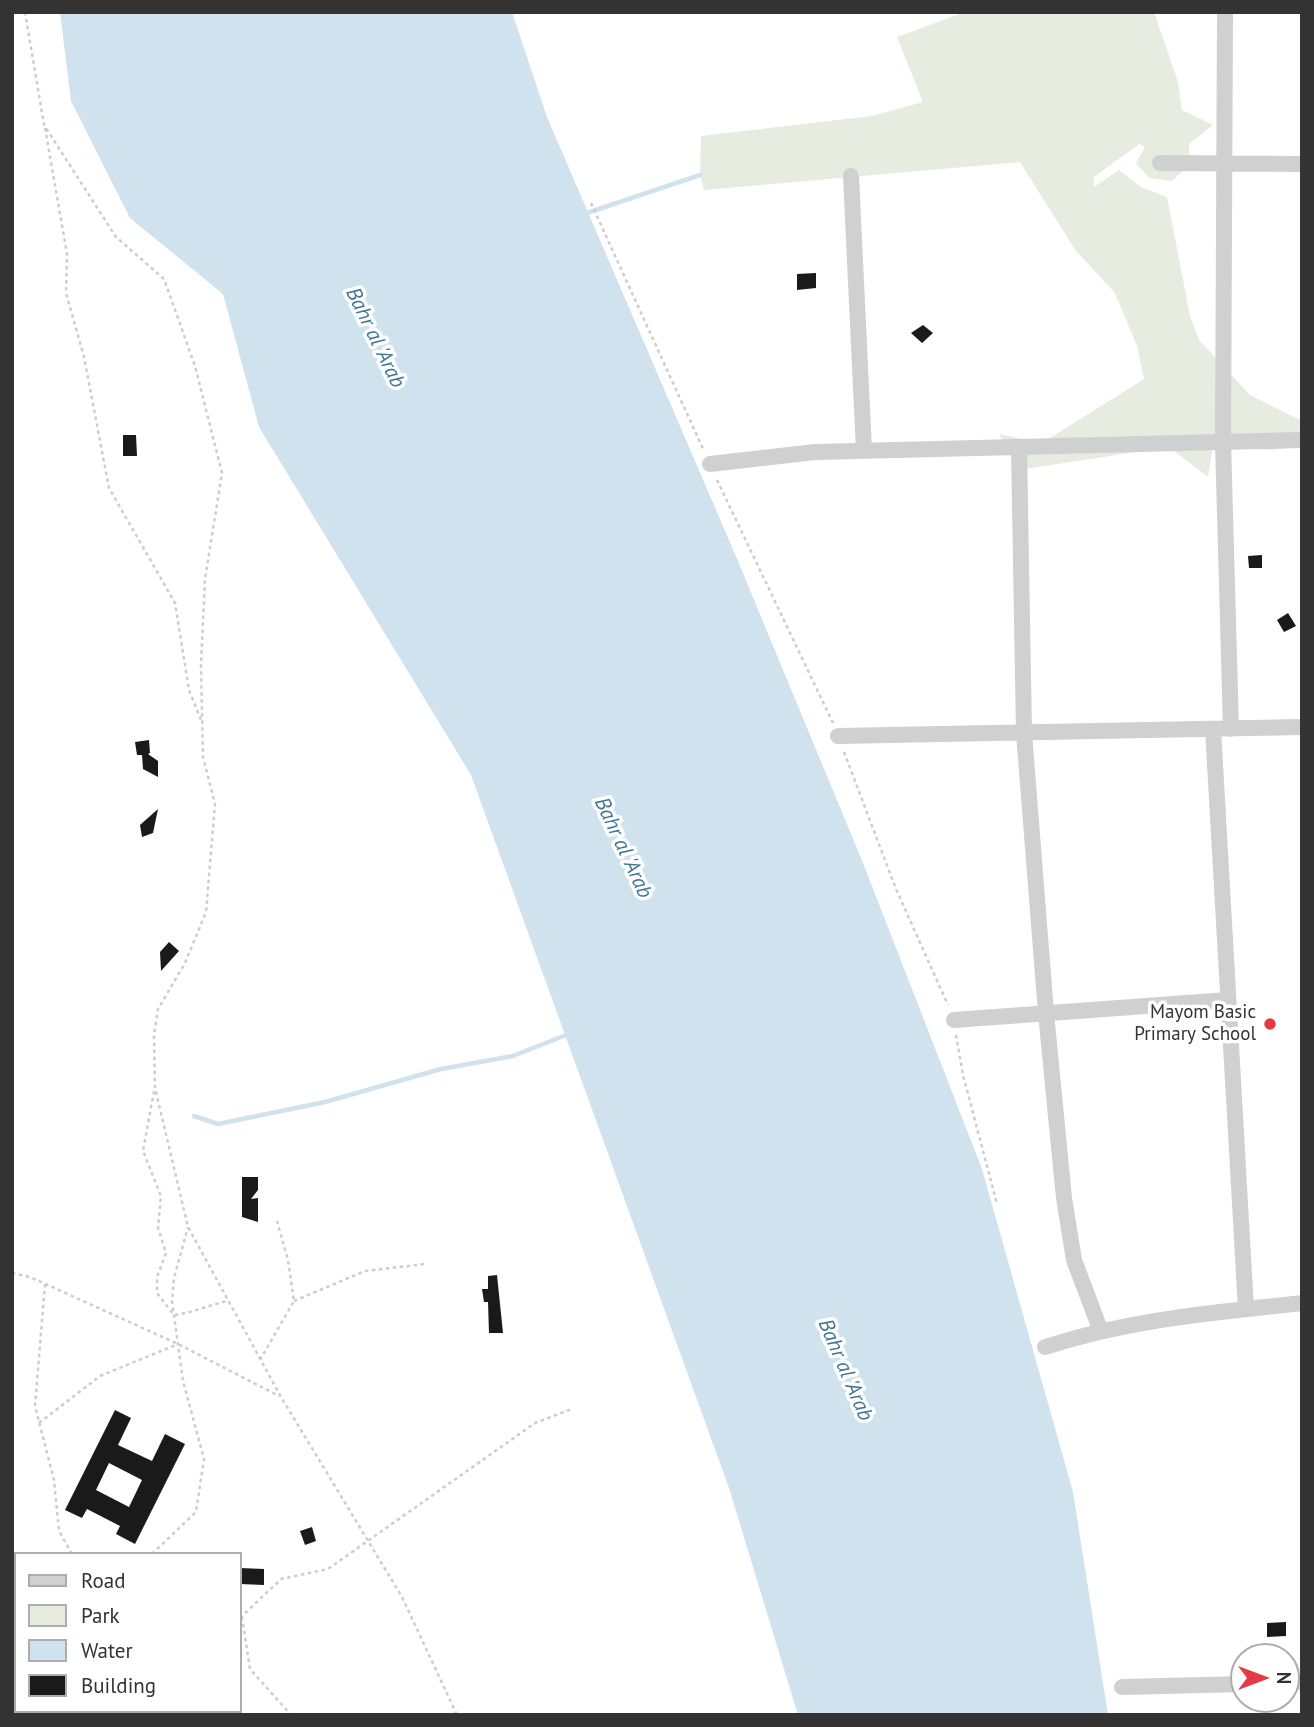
<!DOCTYPE html>
<html>
<head>
<meta charset="utf-8">
<style>
	body { margin:0 }
	#map { position:relative; width:1314px; height:1727px; overflow:hidden; background:#fff; font-family:"PT Sans",sans-serif }
	canvas { display:block }
	.frame { position:absolute; inset:0; border:14px solid #333; pointer-events:none }
	.legend { position:absolute; left:14px; top:1552px; width:228px; height:161px; box-sizing:border-box; background:#fff; border:2px solid #adadad; margin:0; padding:9px 12px; list-style:none; font-size:21px; color:#333 }
	.legend li { display:flex; align-items:center; gap:14px; height:35px }
	.legend b { width:35px; border:2px solid #adadad }
	.north { position:absolute; left:1230px; top:1643px; width:70px; height:70px; box-sizing:border-box; background:#fff; border:2px solid #adadad; border-radius:50%; rotate:90deg; font-size:19px; font-weight:700; line-height:28px; text-align:center; color:#333 }
	.north::after { content:''; display:block; margin:auto; width:24px; height:32px; background:#e63946; clip-path:polygon(50% 0,100% 100%,50% 72%,0 100%) }
</style>
</head>
<body>
<div id="map">
<canvas width="1314" height="1727"></canvas>
<div class="frame"></div>
<ul class="legend">
<li><b style="height:9px;background:#d0d0d0"></b>Road</li>
<li><b style="height:19px;background:#e6ecdf"></b>Park</li>
<li><b style="height:19px;background:#cfe2ee"></b>Water</li>
<li><b style="height:19px;background:#1a1a1a"></b>Building</li>
</ul>
<div class="north">N</div>
</div>
<script>
const ctx = document.querySelector('canvas').getContext('2d');
ctx.lineJoin = 'round';
function fillPath(path, color) { ctx.fillStyle = color; ctx.fill(path, 'evenodd'); }
function trace(path, color, width, dash) { ctx.strokeStyle = color; ctx.lineWidth = width; ctx.lineCap = dash ? 'butt' : 'round'; ctx.setLineDash(dash || []); ctx.stroke(path); }
function write(font, color, halo, rows, align = 'center') {
  ctx.font = font + ' "PT Sans",sans-serif'; ctx.lineWidth = 7; ctx.setLineDash([]); ctx.textBaseline = 'middle'; ctx.strokeStyle = halo; ctx.fillStyle = color; for (const [text, x, y, turn = 0] of rows) {
    ctx.save(); ctx.translate(x, y); ctx.rotate((+turn || 0) * Math.PI / 180); ctx.textAlign = isNaN(turn) ? turn : align; if (halo) ctx.strokeText(text, 0, 0); ctx.fillText(text, 0, 0); ctx.restore();
  }
}
const green = new Path2D(`
	M965,12H1154L1178,82L1182,110L1213,125L1189,144V165L1172,181L1149,178L1136,163L1145,147L1139,144L1094,177V187L1119,170L1141,187L1167,197L1190,316L1199,340L1250,395L1302,421V446L1271,450L1213,444L1208,477L1169,447L1018,470L999,434L1042,443L1144,379L1137,346L1115,293L1076,251L1020,162L704,190L700,175L701,136L872,116L923,102L897,37Z`);
const water = new Path2D(`
	M60,12H512L547,117L735,554L863,863L982,1169L1073,1492L1108,1715H798L729,1488L471,775L259,427L223,294L130,218L71,101Z`);
const stream = new Path2D(`
	M584,214L700,175
	M194,1116L218,1124L325,1102L441,1069L513,1056L566,1035`);
const building = new Path2D(`
	M816,273V288L797,290V274Z
	M923,325L933,333L922,343L911,333Z
	M123,435H136L137,456H123Z
	M1262,555V568H1249L1248,556Z
	M1288,613L1296,626L1284,632L1277,620Z
	M149,740L150,753L148,754L158,761V777L143,769L142,755H137L135,742Z
	M158,809L153,833L142,837L140,825Z
	M169,942L179,951L161,971L160,952Z
	M242,1177H258V1190L251,1199L258,1198V1222L242,1217Z
	M497,1275L503,1333H489L488,1302H484L482,1289H488V1276Z
	M115,1410L131,1418L118,1445L152,1461L165,1434L185,1444L135,1544L116,1534L120,1526L87,1509L82,1518L65,1510ZM109,1463L142,1480L129,1507L96,1490Z
	M312,1527L316,1541L305,1545L300,1531Z
	M240,1568L264,1569V1585L240,1584Z
	M1286,1622V1636L1267,1637V1623Z`);
const path = new Path2D(`
	M25,12L44,125L116,237L164,279L195,366L222,473L205,579L201,664L203,757L215,804L206,912L185,963L158,1009L154,1035L155,1088L188,1227L281,1397L402,1597L457,1715
	M45,128L67,254L66,293L84,357L109,488L175,603L189,690L201,720
	M591,203L704,451
	M717,480L833,723
	M844,752L896,889L948,1005
	M956,1035L963,1075L997,1204
	M154,1091L143,1151L161,1196L158,1228L166,1253L157,1277V1293L174,1315C192,1313 209,1305 227,1301
	M12,1273L30,1277L178,1344L279,1396
	M45,1284L35,1406L54,1480L59,1531L72,1554
	M294,1301L365,1271L425,1264
	M260,1360L294,1301L288,1260L277,1221
	M39,1423L100,1376L178,1344
	M152,1554L196,1512L204,1459L183,1381L172,1301L174,1278L188,1227
	M12,1587L16,1589
	M12,1603L16,1600
	M242,1617L250,1669L291,1715
	M240,1618L281,1579L328,1569L535,1423L572,1409
	M150,1711L156,1715
	M25,1715L26,1711
	M128,1715L133,1711`);
const street = new Path2D(`
	M1225,12L1223,442L1231,729
	M1160,163L1302,164
	M851,176L864,451
	M1019,448L1024,733L1046,1013L1064,1198L1074,1260L1100,1329
	M710,464L815,452L1302,440
	M1213,729L1246,1309
	M838,736L1302,727
	M954,1020L1228,1000
	M1045,1347C1132,1319 1212,1313 1302,1303
	M1286,1682H1302
	M1122,1687L1244,1684
	M68,1715L69,1711`);
const markers = [
	[1270,1024,7,"#e63946"]
];
const poiNames = [
	["Mayom Basic",1256,1013],
	["Primary School",1256,1035]
];
const waterNames = [
	["Bahr al 'Arab",375,338,64],
	["Bahr al 'Arab",623,848,65],
	["Bahr al 'Arab",845,1370,67]
];
fillPath(green, '#e6ecdf');
fillPath(water, '#cfe2ee');
trace(stream, '#cfe2ee', 4.5);
fillPath(building, '#1a1a1a');
trace(path, '#cdcdcd', 2.5, [3.5, 3.5]);
trace(street, '#d0d0d0', 16);
for (const [x, y, r, color] of markers) { const dot = new Path2D(); dot.arc(x, y, r, 0, 2 * Math.PI); ctx.fillStyle = color; ctx.fill(dot); trace(dot, '#fff', 2.5); }
write('19px', '#333', '#fff', poiNames, 'right');
write('italic 21px', '#3f7597', '#fff', waterNames);
</script>
</body>
</html>
